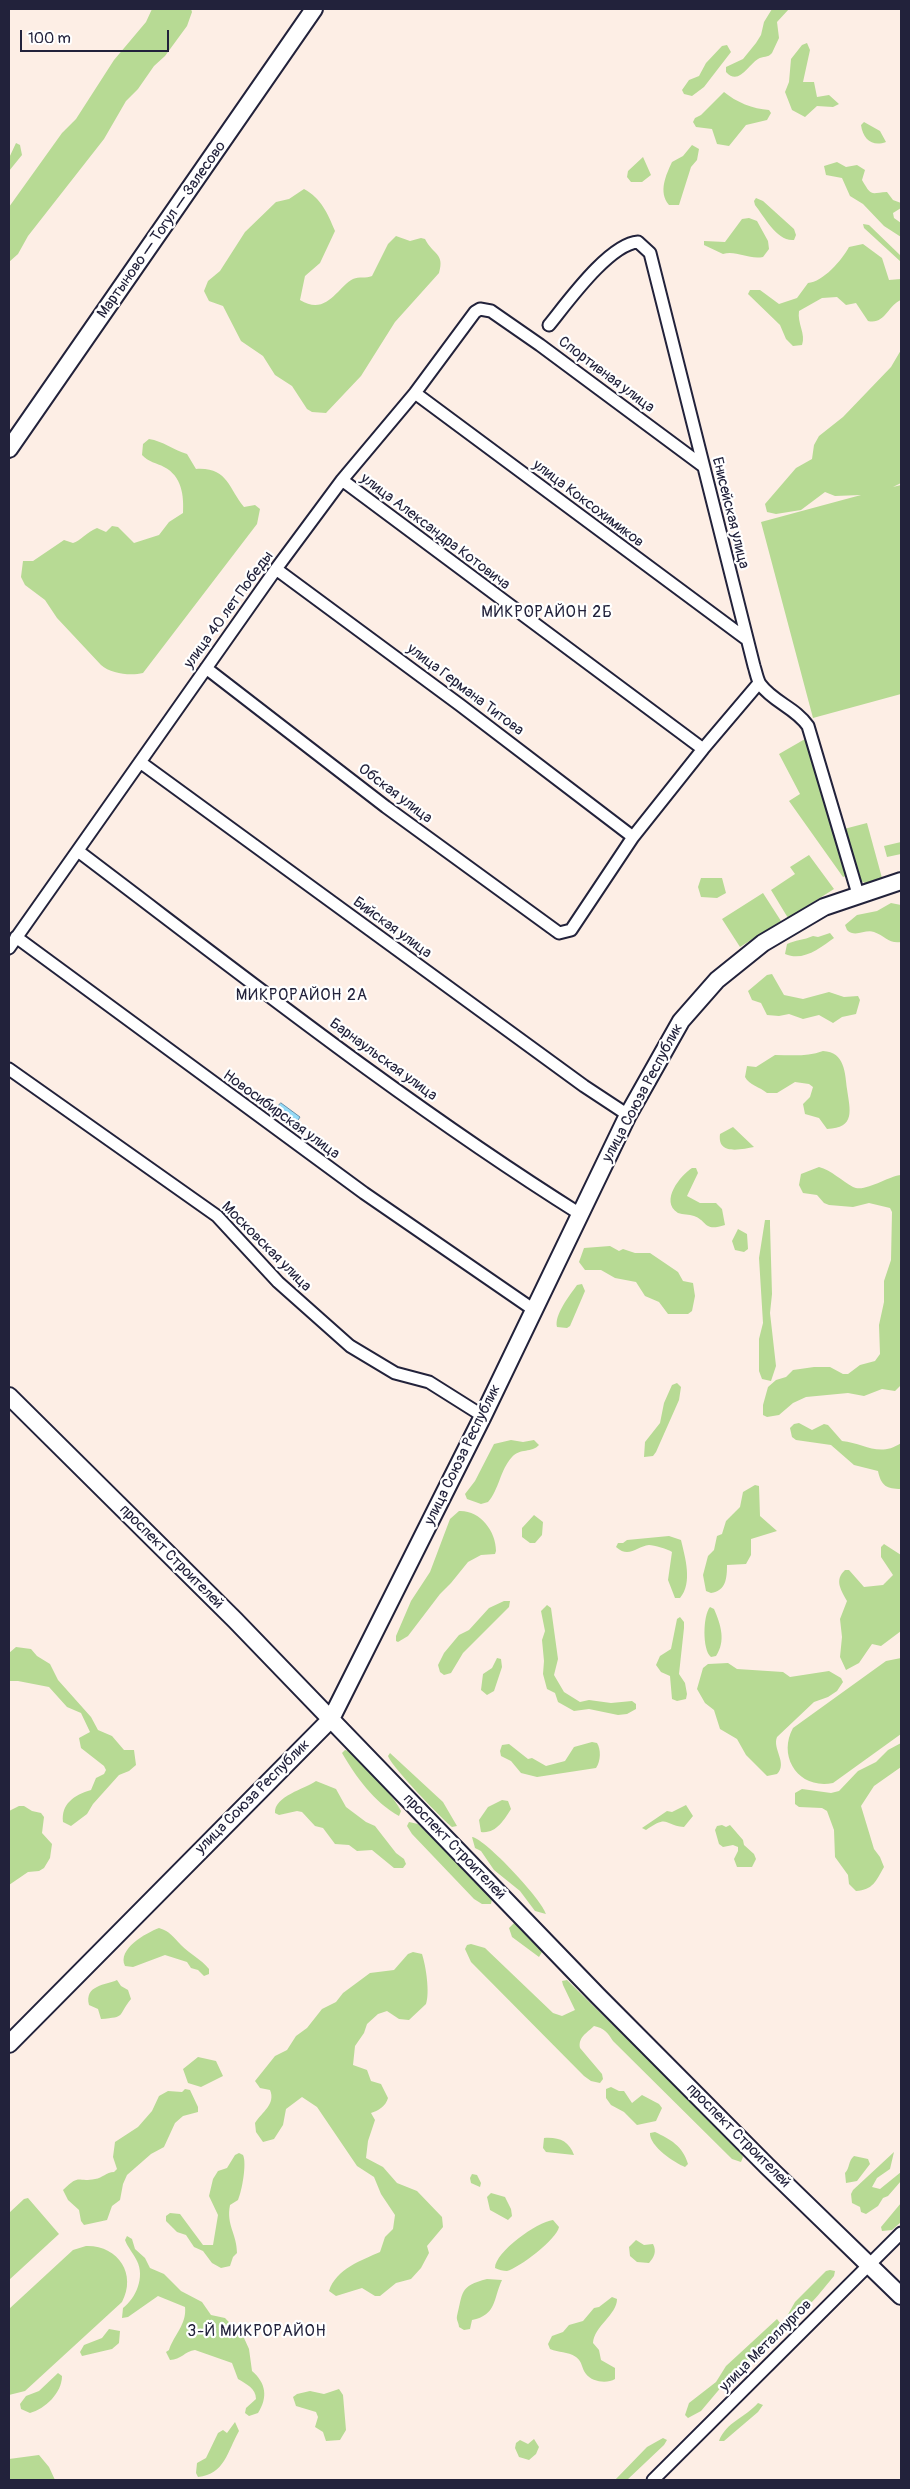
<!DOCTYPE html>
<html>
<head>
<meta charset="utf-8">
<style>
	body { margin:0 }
	#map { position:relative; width:910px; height:2489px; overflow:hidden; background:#fdeee5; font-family:Pangolin,sans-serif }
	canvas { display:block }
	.frame { position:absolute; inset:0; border:10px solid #22223b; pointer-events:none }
	.scale { position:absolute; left:20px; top:30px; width:149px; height:22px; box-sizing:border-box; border:2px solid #22223b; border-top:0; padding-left:6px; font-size:15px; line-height:18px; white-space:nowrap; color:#22223b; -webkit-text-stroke:4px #fff; paint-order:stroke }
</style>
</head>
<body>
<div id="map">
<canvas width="910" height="2489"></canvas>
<div class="frame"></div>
<div class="scale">100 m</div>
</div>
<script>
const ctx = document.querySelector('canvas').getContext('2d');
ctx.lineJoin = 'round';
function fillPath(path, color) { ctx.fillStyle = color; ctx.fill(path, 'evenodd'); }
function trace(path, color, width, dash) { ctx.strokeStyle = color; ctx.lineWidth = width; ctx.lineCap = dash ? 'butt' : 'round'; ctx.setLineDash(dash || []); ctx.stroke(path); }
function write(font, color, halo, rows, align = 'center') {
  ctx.font = font + ' Pangolin,sans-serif'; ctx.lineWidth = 4.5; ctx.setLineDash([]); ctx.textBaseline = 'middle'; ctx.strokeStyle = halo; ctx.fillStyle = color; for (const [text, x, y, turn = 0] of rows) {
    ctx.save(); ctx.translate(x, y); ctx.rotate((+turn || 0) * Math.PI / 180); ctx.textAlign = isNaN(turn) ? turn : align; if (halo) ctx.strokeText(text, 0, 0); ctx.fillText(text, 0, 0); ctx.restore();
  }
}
const green = new Path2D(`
	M152,9H191L192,12L187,26L165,56L154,66L138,89L126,101L104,139L28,236L18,254L9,262V207L62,133L76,119L114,60L146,22Z
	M772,9H789L777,22L779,38L772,53C768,58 763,56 758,59C748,65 739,86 726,72V67L743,59L756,43L761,35L764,22Z
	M807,43L810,50L803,82H814L817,97L829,95L839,104L833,107L817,106L805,117L792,110L785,92L789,82L791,59L802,45Z
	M727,45L731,52L704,87L692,96L684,94L682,90L689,80L699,76L706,63L722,46Z
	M724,92C736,102 753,109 769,110L771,113L767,120L746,125L729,146L717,144L712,129L696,127L693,122L695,118L701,115Z
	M864,122L880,131L886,142C873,147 863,140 861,125Z
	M16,143L20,145L22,155L9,171V158Z
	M692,145L699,149L697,160L691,167L679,205H669C658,192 666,175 672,162L683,156Z
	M643,157L651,175L642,182H631L627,177L628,171Z
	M837,162L846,167L857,165L865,170L862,180C872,197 870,193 887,192L893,200L901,203V208L893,213L894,218L901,223V237L884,226L863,204L850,196L842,178L826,175L824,166Z
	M304,189C321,198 328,214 335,231L320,263L305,276L300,300C327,317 338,286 353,279C359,276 366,279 372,276L388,244L396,236L410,241L421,238L425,239C433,255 445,253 439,273L395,322L361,376L326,413L312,412L307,409L292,386L275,375L263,356L241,341L223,306L209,301L204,291L208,281L220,271L245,232L276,202L289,199Z
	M756,198L763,201L794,229L796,235L794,240C777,242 764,216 755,205L754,201Z
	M749,218L757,221L768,241L769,249L763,257C749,260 736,250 723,254L704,245V241L725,242L742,219Z
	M863,224L869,225L901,256V262L864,228Z
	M863,244L882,258L889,280L901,279V300C888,305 885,325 868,321L856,303L846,305L837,297L822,298L799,311C797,323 806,334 802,345L793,346L786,339L780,325L748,294L750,290H760L779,304L797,298L808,283C823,282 842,260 849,247Z
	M901,350V483L893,487L901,485V694L813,718L761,522L861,495L835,496L825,492L801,510L776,514L767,512L765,504L796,468L812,459L814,445L819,436L843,417L891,367Z
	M149,439C163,441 173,450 187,454L196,469C228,467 228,488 244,507L255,505L260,509L257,524L143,673C131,676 111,674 101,665L57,618L45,600L25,585L21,577L23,561H33L64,540L73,543C80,541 87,532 97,528L106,532L112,526L118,527L134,543L159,535L169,522L183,513C184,496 182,476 164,467C157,463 148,462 142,455L143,444Z
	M805,739L846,876L843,877L789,801L800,794L779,754Z
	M867,823L882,878L865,883L857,879L844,829Z
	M901,842V854L887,857L884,846Z
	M809,855L834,889L788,918L771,890L795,874L790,867Z
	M701,878H722L726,893L717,898L701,897L698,887Z
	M763,893L781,921L740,947L722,919Z
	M891,903L901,905V942C889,944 885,936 874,932C865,929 855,938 847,930L845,925L857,915L877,911Z
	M830,933L834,938C820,948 803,962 785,954L787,944C795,940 804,940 813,936L818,937Z
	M772,974L784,995L803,999L829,992L844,997L858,996L860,1000L856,1014L842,1017L833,1023L819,1015L803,1019L789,1014L779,1016L767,1015L761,1003L752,1000L748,991L767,975Z
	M823,1051C845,1052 845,1073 847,1089C850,1110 856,1128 827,1129L819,1118L805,1114L803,1104L810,1097L813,1087L809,1084L795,1082L777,1093H767C760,1087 749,1085 745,1077L747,1066L756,1067L775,1055C791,1055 807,1057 823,1051Z
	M733,1127L754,1147C742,1149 717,1156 720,1134Z
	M819,1167C831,1170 842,1181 853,1187C865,1193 888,1176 901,1175V1385L895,1391L882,1389L864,1396L848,1393L806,1397L793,1403L779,1415L767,1417L763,1415V1405L768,1387L776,1380L786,1377L793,1370L814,1367H830L843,1374H848L860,1365L875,1361L880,1354L879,1325L884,1302V1281L891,1260L892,1212L890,1208L869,1203L853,1207L829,1205L824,1203L817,1195L803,1193L799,1185L801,1174Z
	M692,1168H696L698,1173L687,1196L700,1203H716L722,1209L725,1225C703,1232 708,1221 694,1216C689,1214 683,1215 678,1213C659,1201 681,1175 692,1168Z
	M765,1220H770V1225L772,1294L770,1313L776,1366L771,1381L762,1379L759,1371V1339L763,1323L759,1258Z
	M738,1229L747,1234L748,1249L744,1252L735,1250L732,1241Z
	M610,1246L619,1251L623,1249L635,1253H650L678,1272L683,1281L693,1283L695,1296L692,1311L688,1314H668L659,1302L645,1296L636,1282L615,1278L601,1270H585L579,1262L584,1248Z
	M582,1284L585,1291L570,1326L567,1328L557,1327C554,1315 570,1295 577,1285Z
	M677,1383L681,1387L679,1400L656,1452L653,1456L644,1457L645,1442L660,1423L664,1403L672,1385Z
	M799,1423L812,1430L824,1424L828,1425L842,1441C864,1443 879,1458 901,1443V1489C887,1489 881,1486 878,1471L854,1465L831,1445L796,1440L792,1437L790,1428L794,1424Z
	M511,1440L523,1442L534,1440L539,1445C532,1453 520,1448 512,1457C500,1470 499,1490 488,1502L481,1504L467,1499L465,1494L475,1481L494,1444Z
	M755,1485L759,1486L760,1516L777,1531L751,1539V1555L746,1564L727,1565C727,1578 726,1591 711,1593L706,1591L703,1575L708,1556L714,1550L717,1536L722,1534L726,1521L740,1507L743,1492Z
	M459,1511C480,1510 496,1531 496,1551L495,1554L481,1555L468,1562L451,1583L440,1594L408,1636L398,1642L396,1641V1636L411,1601L430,1572L450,1519Z
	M534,1515L543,1522L542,1535L535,1543H530L522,1537V1528Z
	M669,1536L681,1540C685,1557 693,1583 680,1598H675L668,1580L672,1552C668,1549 654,1545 649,1545C637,1546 629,1559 616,1547L618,1543H623L627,1540Z
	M884,1544L901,1555V1631L881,1646L872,1644L859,1663L846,1670L840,1657L842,1637L840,1619L847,1601C841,1590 834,1580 845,1570H849L864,1587L883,1585L893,1575L881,1557V1547Z
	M504,1601H510L509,1607L463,1653L451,1673L444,1675L440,1672L438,1665L444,1653L459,1635L469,1630L489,1608Z
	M547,1605L551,1608L558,1659L554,1675L564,1692L580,1702L589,1700L611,1703L632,1701L636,1704V1709L627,1714L618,1715L589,1709L574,1711L558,1702L555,1693L547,1689L543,1674L544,1661L542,1640L545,1631L541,1611Z
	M710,1607L714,1609C721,1625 726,1641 716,1656L711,1657C702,1650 703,1615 710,1607Z
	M680,1617L684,1622V1628L679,1674L685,1683L687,1694L686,1699L677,1701L672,1699L670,1676L661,1672L656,1665L660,1656L671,1649L677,1619Z
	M16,1647L31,1649L37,1656L50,1664L58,1680L91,1717L98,1730L112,1736L124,1750H134L136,1765L129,1771L119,1775L93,1804L87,1814L71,1826L63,1822C61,1804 74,1795 91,1790L96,1778L104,1774L106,1770L104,1766L81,1748L79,1738L90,1732L81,1713L67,1707L49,1687L18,1681H9V1653Z
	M497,1658L501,1659L502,1667L494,1691L487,1695L481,1690L483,1674L492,1668Z
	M901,1658V1734L833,1783C799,1790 777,1757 793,1728L886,1661Z
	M728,1663L737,1669L783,1672L790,1677L829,1671L841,1678L843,1682L837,1691L828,1697L814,1702L777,1737C772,1749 788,1763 777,1774L767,1776L746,1755L737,1739L720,1729L714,1710L705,1703L697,1689L703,1668L708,1664Z
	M592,1742L597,1743C601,1749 601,1761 596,1768L537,1777L521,1773L511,1761L501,1756L500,1751L502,1745L509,1744L528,1759L532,1758L546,1766L565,1761L574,1747Z
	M901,1743V1767L874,1786L861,1806L874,1849L880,1857L884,1867C876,1881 873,1890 856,1891L849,1884L848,1875L835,1857L834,1830L827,1811L822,1808L799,1807L795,1804V1793L802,1789L831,1793L839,1791L858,1771L876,1762L888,1750Z
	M345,1750C356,1751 397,1800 401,1811L399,1816C374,1802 356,1777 342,1753Z
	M390,1753L443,1802L457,1826L452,1827C441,1818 391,1766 388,1756Z
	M316,1781L336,1789L346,1807L366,1822L375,1826L396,1853L404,1859L406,1864L403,1868H394L372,1850L357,1851L349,1845L335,1844L323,1828L315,1826L302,1812L297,1811L279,1815L275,1813C274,1796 305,1789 316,1781Z
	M502,1800L508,1801L511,1809C504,1820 496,1834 481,1832L479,1820L488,1807Z
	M686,1805L693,1816L684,1827C663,1825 669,1814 646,1830L642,1828L667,1811L672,1812Z
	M19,1806H24L32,1811L41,1813L44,1817L42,1833L52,1844L50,1858L44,1868L39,1871L28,1872L9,1885V1811Z
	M409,1822L418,1824L487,1892L492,1899L491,1904H482L474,1899L412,1834L407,1826Z
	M722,1825L726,1827L730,1825L743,1840L744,1845L754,1854L756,1859L752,1867H737L734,1859L738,1851V1847L733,1845L723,1847L719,1844L715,1830L717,1826Z
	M472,1837C486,1839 543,1901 546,1914L535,1911L520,1891L494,1870L481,1851L475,1848Z
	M515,1922L540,1947L542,1952L539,1957L512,1937L509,1928Z
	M159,1928C171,1932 172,1936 181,1945C190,1954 201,1959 209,1969V1974L204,1976L198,1970L191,1968L187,1962L165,1955L133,1967L125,1966C117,1949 146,1933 159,1928Z
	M471,1944L485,1948L553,2013L562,2016L575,2010L563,1985L562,1981L567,1980L738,2148L743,2157L741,2162L732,2159L613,2041C608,2033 604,2028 594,2026C587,2033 578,2037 580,2048L602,2074L603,2079L600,2083L591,2081L584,2076L471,1962L465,1949L467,1945Z
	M413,1952L422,1954C426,1966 430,1993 426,2004L409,2020L399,2019L387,2011L378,2014L367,2024L364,2033L355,2046L353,2065L367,2070L371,2081L381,2084L388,2098C386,2106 378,2111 371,2113L375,2120L368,2141L366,2158L383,2167L397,2183L417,2191L442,2217L443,2227L427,2246L429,2253L421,2268L411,2279L396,2283L380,2296H375L362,2288L336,2296L329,2291C336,2269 362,2260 380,2252L385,2237L393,2229L395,2215L381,2194L374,2177L357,2166L317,2107L302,2097L286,2109L283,2125L274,2139L263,2142L256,2132L255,2123C262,2112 276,2104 270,2090L260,2088L255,2081L275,2056L287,2050L296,2036L307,2028L322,2009L336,2002L343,1993L370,1973L394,1970L408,1954Z
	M117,1980L121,1986L128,1990L131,1999C117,2016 127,2017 101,2019L98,2009L89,2005C84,1985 106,1985 117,1980Z
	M198,2057L216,2061L223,2076L201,2087L188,2083L183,2069Z
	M611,2087L619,2091H624L632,2103L642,2095L659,2104L662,2108L656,2121L637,2125L624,2112L611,2105L606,2098V2089Z
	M185,2089L190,2090L198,2107V2112L183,2116L175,2123L164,2147L151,2154L127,2175L123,2184L120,2200L112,2206L107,2220L84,2225L81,2221L79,2210L68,2200L63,2190C81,2173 76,2183 95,2179C103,2178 106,2172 114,2172L117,2169L113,2157L115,2142L138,2127L152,2111L159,2096L168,2091L182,2092Z
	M655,2132C670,2139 683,2146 688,2164L685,2167C675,2163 649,2146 650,2133Z
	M544,2138C559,2137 569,2141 574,2155L546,2152L543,2148Z
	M894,2152L890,2169L877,2178L872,2187L880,2189L901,2172V2181L888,2196L883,2198L878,2206L866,2214L861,2212L860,2207L852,2203L851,2194L853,2190Z
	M239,2153L243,2155C247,2163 242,2191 238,2200L230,2205C226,2225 237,2234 237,2253L233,2257L230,2266L221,2268L212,2263L203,2251L194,2247L186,2235L177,2232L166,2221V2216L170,2213L180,2214L203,2245H213L218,2215L209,2196L213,2179L218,2171L227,2168L235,2155Z
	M854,2156L868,2159L870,2164L857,2181L846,2183L845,2173C850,2168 848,2161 854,2156Z
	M472,2174L477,2175L481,2183L480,2187L471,2183L470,2178Z
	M491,2193L505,2197L511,2209L512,2216L508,2220L490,2210L487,2197Z
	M28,2198L59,2234L9,2280V2213L24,2199Z
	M901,2203V2222L892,2230L882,2231L881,2227Z
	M553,2220L559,2227C557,2239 519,2268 507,2271C503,2271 499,2270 495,2268C495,2252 537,2222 553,2220Z
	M127,2236L132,2239L135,2249L145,2258L150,2268L164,2274L181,2291L202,2302L211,2315L225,2318L244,2338L249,2349L252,2371C266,2383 268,2397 258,2413L249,2416L245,2413L246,2408L256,2399C256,2388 246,2384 238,2379L232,2363L195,2350C185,2351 181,2360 170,2360L166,2352L169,2350C174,2335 187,2324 185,2307L158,2296L128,2317L122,2318L123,2308C136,2298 145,2277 137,2261C134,2254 128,2248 125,2240Z
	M636,2240L644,2245L653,2244C657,2252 654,2257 649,2263L637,2262L630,2256L629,2247Z
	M86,2246C118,2245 137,2274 122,2302L25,2391L9,2395V2309L73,2250Z
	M830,2270L835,2271L834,2276C822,2290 805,2315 786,2318L795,2302L826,2271Z
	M487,2279L502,2280C493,2299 497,2315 472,2320L470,2329L464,2330L459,2327C459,2323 456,2320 457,2316C463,2293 459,2286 487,2279Z
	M612,2297L617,2299C617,2315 594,2326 593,2343L599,2350L601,2360L615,2368V2379C607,2384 592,2382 586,2374C581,2368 583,2362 576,2357C567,2351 559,2353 550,2349L548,2344L552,2336L563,2332L569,2325L583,2321L594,2308L599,2307Z
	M777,2319L780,2323L763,2347L728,2379L701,2411L688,2418L685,2415L689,2403L716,2382L726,2366Z
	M109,2329L120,2331L119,2343L112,2349L82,2356L80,2352L84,2345L102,2338Z
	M58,2373L62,2376C62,2393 45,2409 30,2413L21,2409L20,2404L26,2396L39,2391Z
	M339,2389L343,2395L346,2430L340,2440L326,2441L323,2432L315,2427L318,2417L316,2412L296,2406L293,2397L297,2394L310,2391L324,2394Z
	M758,2403L763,2405L758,2412L724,2441H719C726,2422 746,2417 758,2403Z
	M235,2422L239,2431C227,2452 225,2474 198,2477L196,2473L197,2463L206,2458L218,2433L223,2430L227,2433Z
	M663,2438L667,2440L664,2445L627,2480H615L647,2447Z
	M534,2439L539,2447L536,2454L529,2460L519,2457L515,2448L516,2443L520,2440L528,2444Z
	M39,2455L49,2467L55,2480H9V2459Z`);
const water = new Path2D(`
	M281,1103L300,1117L295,1125L275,1110Z`);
const street = new Path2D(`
	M549,325C567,303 609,244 638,242L650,253L754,666C756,672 757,679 760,684C773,702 796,708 808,726L858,894
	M415,393L745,638
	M342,480L703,749
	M276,569L460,705L633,837
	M206,668L386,807L559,933L571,930L633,837L703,749L759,683
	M140,762L584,1086L628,1115
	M78,851C242,975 405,1104 580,1214
	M16,937L364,1193L534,1310
	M9,948L276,569L342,480L415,393L475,312L480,309L491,311L540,345L703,466
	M9,1069L217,1216L278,1282L350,1346L395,1373L429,1382L483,1416
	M653,2480L901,2233`);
const secondary = new Path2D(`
	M9,449L314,9
	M9,1396L235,1620L598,1996L767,2166L901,2296
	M9,2044L331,1719L483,1416L628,1115L681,1021L717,980L763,943L824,907L901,881`);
const streetNames = [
	["Мартыново — Тогул — Залесово",162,230,-55],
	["Спортивная улица",606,375,37],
	["улица Коксохимиков",588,504,37],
	["Енисейская улица",730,513,76],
	["улица Александра Котовича",435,532,37],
	["улица 40 лет Победы",229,610,-54],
	["улица Германа Титова",465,690,37],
	["Обская улица",395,794,37],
	["Бийская улица",392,928,36],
	["Барнаульская улица",383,1060,36],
	["улица Союза Республик",643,1093,-62],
	["Новосибирская улица",281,1115,36],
	["Московская улица",266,1247,45],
	["улица Союза Республик",463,1455,-64],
	["проспект Строителей",171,1557,45],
	["улица Союза Республик",253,1797,-45],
	["проспект Строителей",454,1847,46],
	["проспект Строителей",738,2136,45],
	["улица Металлургов",766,2346,-45]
];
const neighbourhoodNames = [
	["МИКРОРАЙОН 2Б",547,613],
	["МИКРОРАЙОН 2А",302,996],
	["3-Й МИКРОРАЙОН",257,2332]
];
fillPath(green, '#b7da94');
fillPath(water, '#95daf6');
trace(water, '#6790ab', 1);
trace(street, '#22223b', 15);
trace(secondary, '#22223b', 20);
trace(street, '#fff', 11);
trace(secondary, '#fff', 16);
write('15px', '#22223b', '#fff', streetNames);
ctx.letterSpacing = '1px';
write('16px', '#22223b', '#fff', neighbourhoodNames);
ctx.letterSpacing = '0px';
</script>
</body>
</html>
